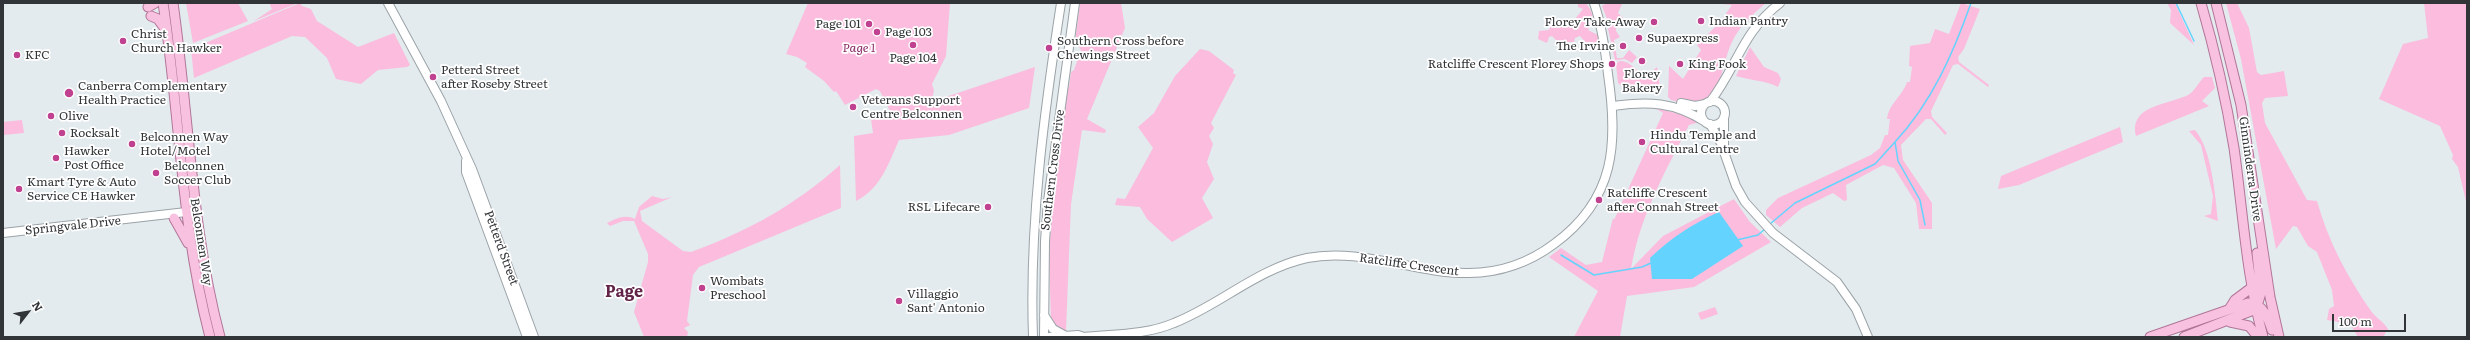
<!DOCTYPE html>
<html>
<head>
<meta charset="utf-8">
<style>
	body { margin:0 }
	#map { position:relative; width:2470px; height:340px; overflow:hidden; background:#e3ebef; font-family:Literata,serif }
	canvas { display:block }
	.frame { position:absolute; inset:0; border:4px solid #323537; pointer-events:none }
	.north { position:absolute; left:8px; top:292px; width:40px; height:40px; -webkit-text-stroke:3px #fff; paint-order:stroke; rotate:59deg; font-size:11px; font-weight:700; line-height:16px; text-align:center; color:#323537 }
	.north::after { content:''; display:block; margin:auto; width:14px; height:18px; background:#323537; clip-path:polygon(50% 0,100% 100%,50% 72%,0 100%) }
	.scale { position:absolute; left:2332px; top:314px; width:74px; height:18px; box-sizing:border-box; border:2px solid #323537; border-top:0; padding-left:5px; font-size:12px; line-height:14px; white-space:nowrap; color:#323537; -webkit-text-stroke:3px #fff; paint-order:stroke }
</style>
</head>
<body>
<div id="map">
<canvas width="2470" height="340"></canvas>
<div class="frame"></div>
<div class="north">N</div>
<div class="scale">100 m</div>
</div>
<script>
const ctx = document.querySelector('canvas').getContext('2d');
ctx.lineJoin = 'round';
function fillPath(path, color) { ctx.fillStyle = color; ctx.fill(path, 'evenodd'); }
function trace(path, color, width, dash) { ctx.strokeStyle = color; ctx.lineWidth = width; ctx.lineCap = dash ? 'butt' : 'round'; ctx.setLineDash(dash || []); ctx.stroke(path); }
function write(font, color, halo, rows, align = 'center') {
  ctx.font = font + ' Literata,serif'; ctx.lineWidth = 3.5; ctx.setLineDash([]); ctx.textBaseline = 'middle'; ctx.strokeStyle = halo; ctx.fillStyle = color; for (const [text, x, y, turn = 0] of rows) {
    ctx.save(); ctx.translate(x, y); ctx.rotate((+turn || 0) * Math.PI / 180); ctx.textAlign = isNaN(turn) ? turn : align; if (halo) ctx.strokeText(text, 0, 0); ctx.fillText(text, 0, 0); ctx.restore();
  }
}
const green = new Path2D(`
	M186,3H238L248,21L193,43Z
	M271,3H298L254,21L272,9L270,5Z
	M300,3L302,6L311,9L317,21L358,47L394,33L410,65L407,67L378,70L361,84L336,79L327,58L305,37L292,36L194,78L191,49Z
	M808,3H950L946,56L932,84L934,91L931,102L1035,67L1029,108L949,135L899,140C888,165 881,188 856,201L854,136L873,133L871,119L891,113L880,91L876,89L845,105L836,91L834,92L824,81L805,67L807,63L797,57L786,54Z
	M1080,3H1121L1125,28L1087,119L1106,130L1105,133L1082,130L1071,204L1066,331L1061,329L1051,322L1049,256L1053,194L1067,87H1069L1071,72L1074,70L1081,50L1075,41Z
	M1578,3H1586C1593,12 1596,21 1588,30L1600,36L1599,47L1595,48L1590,42L1587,44L1580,36L1575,38L1574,42H1558L1552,36L1549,37L1547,43L1538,39L1539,31L1549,30L1551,25L1557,28L1565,19H1575L1583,9L1578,7Z
	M1607,3L1622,4L1618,13L1624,19L1623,22L1616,23L1607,19L1602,6Z
	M1713,3H1766C1753,14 1739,26 1732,42C1723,60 1722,91 1704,103C1696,108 1681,102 1671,100L1668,97L1669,66L1683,79L1701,50L1697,45L1720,22L1732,5Z
	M1961,3L1980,9L1964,49L1958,57L1959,62L1989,85L1988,87L1958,64L1953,65L1931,111L1932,117L1947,133L1945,135L1931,119H1926L1901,145L1903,160L1932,203V229H1919L1916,203L1894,168L1883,165L1846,185L1847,200L1844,201L1833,193L1802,208L1780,227L1766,215V210L1778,198L1871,155L1880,148L1885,135H1888L1890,119H1887C1889,103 1902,97 1907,82H1910L1912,67L1909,66L1910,46L1930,43L1935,29L1949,34Z
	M2167,3H2175L2194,45L2170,23L2171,10Z
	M2226,3H2237L2249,28L2257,72L2261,75L2284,71L2288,96L2265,98L2262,103L2265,123L2307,200L2317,201C2328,241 2348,278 2371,311C2376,318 2384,322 2388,329L2383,337H2358L2350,324L2327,320L2329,309L2334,306L2332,290L2317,252L2308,246L2297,227L2293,226L2276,249L2241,59Z
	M2424,3H2467V206L2458,167L2452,159L2453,155L2440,126L2379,99L2403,44L2428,38Z
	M1612,24L1616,25V31L1620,37L1614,40L1617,58H1623L1629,50L1637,57L1632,63L1625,59L1615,60L1608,29Z
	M1750,47L1764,67L1778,73L1781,79L1778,87C1765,80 1751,81 1736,76Z
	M1200,49L1209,51L1234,70L1233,73L1236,75L1211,123L1214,128L1209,136L1213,144L1207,162L1214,179L1202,198L1213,218L1172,242L1147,219L1140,207L1115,205L1117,198L1125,199L1153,148L1138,127L1154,113L1175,76Z
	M1619,61C1630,60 1638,72 1645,78L1657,67L1660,87L1624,88L1618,83L1616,64Z
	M2204,77H2212L2215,88L2202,101L2209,106L2136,136C2129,105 2168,105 2188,95C2194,92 2199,82 2204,77Z
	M1655,108L1684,115L1700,122L1689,125C1665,172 1640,216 1631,269L1663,236L1734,199L1750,222L1771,242L1694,287L1627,296L1620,337H1574L1598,291L1549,257L1561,248L1586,265L1602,262L1613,218L1614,220L1663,113Z
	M22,120L24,133L3,135V122Z
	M2120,127L2123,142L2019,185L1998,189L2001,176Z
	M2195,130C2212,150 2215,194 2218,221L2204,216L2211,214L2213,196L2201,145L2189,131Z
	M840,165L841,208L699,267L693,275L687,321L690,325L684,328L688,332L687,337H644L634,312L648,262V254L634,221H623L610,226L607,223C617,218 625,214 635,219L639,207L652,196L663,199L672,197L640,211L642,221L683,251L691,252C748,231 794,206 840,165Z
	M1715,307L1718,314L1701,320L1698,313Z`);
const water = new Path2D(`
	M1719,212L1743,246L1692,279H1652L1650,258C1671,238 1692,224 1719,212Z`);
const stream = new Path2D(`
	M2176,3L2194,41
	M1770,224L1795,203L1875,164L1895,142
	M1925,225L1920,200L1898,161L1895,142C1932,102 1953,54 1971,3
	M1737,240L1758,235L1766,228
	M1561,255L1594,275L1642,267L1651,263`);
const secondary = new Path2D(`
	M388,3L441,101L472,169L534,337
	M1701 113a12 12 0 1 1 24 0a12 12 0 1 1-24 0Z
	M1710,102C1737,67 1742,32 1780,3
	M1681,103L1695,106L1705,104
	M1613,106C1648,101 1674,102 1704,121
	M1724,117V152L1736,186L1745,202L1773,233L1837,282L1856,309L1868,337
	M1710,124L1722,145
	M466,161V172L527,337
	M3,233L195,211
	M1044,315L1053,329L1064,335
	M1033,337C1029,225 1044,113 1061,3
	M1044,337L1045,241L1048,201L1075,3
	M1050,337L1078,335L1084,337
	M1084,337C1115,334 1146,335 1174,323C1220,305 1257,269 1307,258C1361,247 1415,274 1469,273C1500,273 1530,262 1554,244C1616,199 1618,143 1608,74C1605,50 1602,26 1594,3`);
const primary = new Path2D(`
	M163,3C180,114 181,228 210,337
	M173,3C189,115 191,228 220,337
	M2201,3C2215,51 2226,99 2234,148C2243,212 2246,274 2263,337
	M2216,3L2241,105L2270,297L2279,337
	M148,7L155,3
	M151,16L158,19L166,30
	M174,218L188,243
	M2230,308L2235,300L2251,288
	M2230,322L2249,326L2258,337
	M2150,337L2248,303C2263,303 2268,318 2272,330
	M2184,337L2256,309L2261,293L2257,253`);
const markers = [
	[1701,21,4,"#bf418f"],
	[1654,22,4,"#bf418f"],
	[869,24,4,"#bf418f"],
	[877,32,4,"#bf418f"],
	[1639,38,4,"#bf418f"],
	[123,41,4,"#bf418f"],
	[913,45,4,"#bf418f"],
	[1623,46,4,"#bf418f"],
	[1049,48,4,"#bf418f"],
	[17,55,4,"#bf418f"],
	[1642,61,4,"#bf418f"],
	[1612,64,4,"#bf418f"],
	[1680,64,4,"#bf418f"],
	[433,77,4,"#bf418f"],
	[69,93,5,"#bf418f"],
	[853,107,4,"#bf418f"],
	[51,116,4,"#bf418f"],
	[62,133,4,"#bf418f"],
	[1642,142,4,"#bf418f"],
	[132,144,4,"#bf418f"],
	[56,158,4,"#bf418f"],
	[156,173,4,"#bf418f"],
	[19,189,4,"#bf418f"],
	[1599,200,4,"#bf418f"],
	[988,207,4,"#bf418f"],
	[702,288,4,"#bf418f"],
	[899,301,4,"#bf418f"]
];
const poiNames = [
	["Indian Pantry",1709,21],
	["Florey Take-Away",1646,22,"right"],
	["Page 101",861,24,"right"],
	["Page 103",885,32],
	["Christ",131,34],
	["Church Hawker",131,48],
	["Supaexpress",1647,38],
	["Southern Cross before",1057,41],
	["Chewings Street",1057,55],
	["The Irvine",1615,46,"right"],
	["KFC",25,55],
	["Page 104",913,58,"center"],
	["Ratcliffe Crescent Florey Shops",1604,64,"right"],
	["King Fook",1688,64],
	["Petterd Street",441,70],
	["after Roseby Street",441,84],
	["Florey",1642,74,"center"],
	["Bakery",1642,88,"center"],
	["Canberra Complementary",78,86],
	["Health Practice",78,100],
	["Veterans Support",861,100],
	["Centre Belconnen",861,114],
	["Olive",59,116],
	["Rocksalt",70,133],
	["Hindu Temple and",1650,135],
	["Cultural Centre",1650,149],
	["Belconnen Way",140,137],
	["Hotel/Motel",140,151],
	["Hawker",64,151],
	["Post Office",64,165],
	["Belconnen",164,166],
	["Soccer Club",164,180],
	["Kmart Tyre & Auto",27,182],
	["Service CE Hawker",27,196],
	["Ratcliffe Crescent",1607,193],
	["after Connah Street",1607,207],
	["RSL Lifecare",980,207,"right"],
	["Wombats",710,281],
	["Preschool",710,295],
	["Villaggio",907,294],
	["Sant' Antonio",907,308]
];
const parkNames = [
	["Page 1",859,48]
];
const streetNames = [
	["Ginninderra Drive",2250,169,82],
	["Southern Cross Drive",1053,170,-83],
	["Springvale Drive",73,226,-6],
	["Belconnen Way",201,242,81],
	["Petterd Street",501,248,70],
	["Ratcliffe Crescent",1409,265,8]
];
const districtNames = [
	["Page",624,292]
];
fillPath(green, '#fbbcdd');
fillPath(water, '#64d4fe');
trace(stream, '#64d4fe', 1.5);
trace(secondary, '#9ba3a7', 10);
trace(primary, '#b17597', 11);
trace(secondary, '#fff', 8);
trace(primary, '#f9c1e0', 9);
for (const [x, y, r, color] of markers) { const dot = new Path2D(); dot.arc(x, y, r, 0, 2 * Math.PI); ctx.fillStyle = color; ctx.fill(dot); trace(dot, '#fff', 1.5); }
write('12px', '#323537', '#fff', poiNames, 'left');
write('italic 12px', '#8b2866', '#fff', parkNames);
write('12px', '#323537', '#fff', streetNames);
write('bold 16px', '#622449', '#fff', districtNames);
</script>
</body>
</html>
